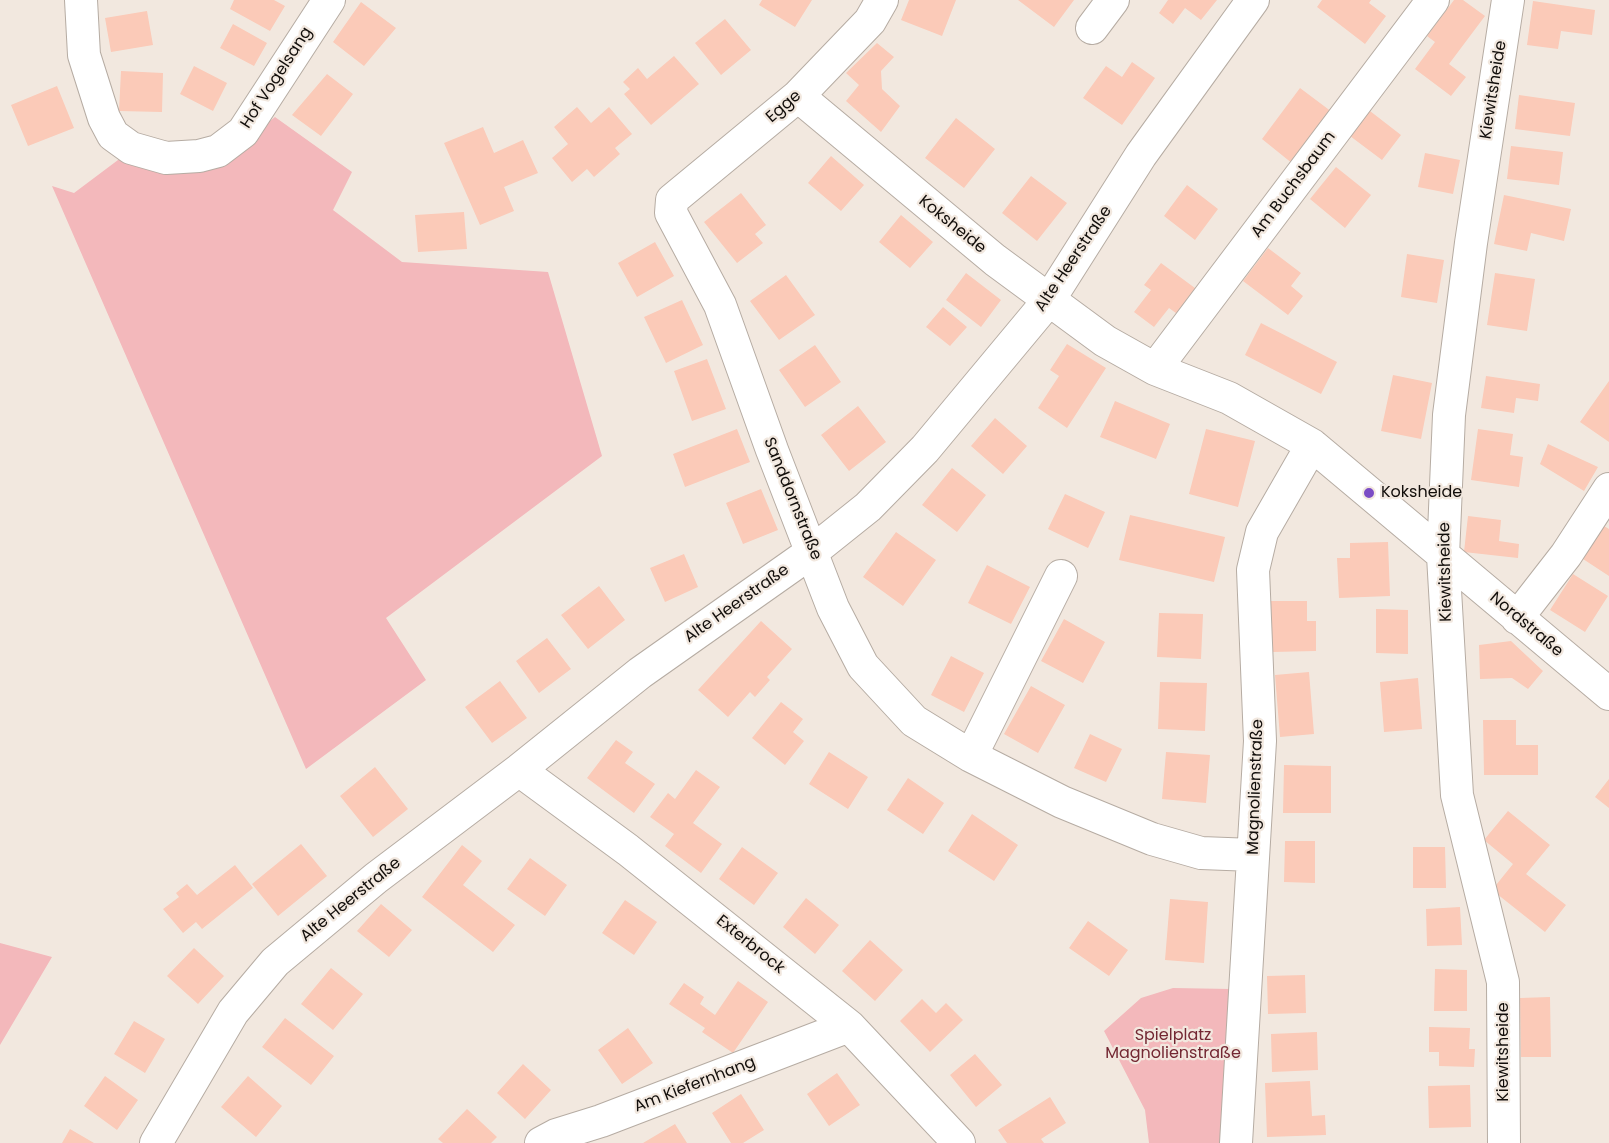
<!DOCTYPE html>
<html>
<head>
<meta charset="utf-8">
<style>
	body { margin:0 }
	canvas { display:block; background:#f2e8df }
</style>
</head>
<body>
<canvas width="1609" height="1143"></canvas>
<script>
const ctx = document.querySelector('canvas').getContext('2d');
ctx.lineJoin = 'round';
function fillPath(path, color) { ctx.fillStyle = color; ctx.fill(path, 'evenodd'); }
function trace(path, color, width, dash) { ctx.strokeStyle = color; ctx.lineWidth = width; ctx.lineCap = dash ? 'butt' : 'round'; ctx.setLineDash(dash || []); ctx.stroke(path); }
function write(font, color, halo, rows, align = 'center') {
  ctx.font = font + ' Poppins,sans-serif'; ctx.lineWidth = 4.5; ctx.setLineDash([]); ctx.textBaseline = 'middle'; ctx.strokeStyle = halo; ctx.fillStyle = color; for (const [text, x, y, turn = 0] of rows) {
    ctx.save(); ctx.translate(x, y); ctx.rotate((+turn || 0) * Math.PI / 180); ctx.textAlign = isNaN(turn) ? turn : align; if (halo) ctx.strokeText(text, 0, 0); ctx.fillText(text, 0, 0); ctx.restore();
  }
}
const green = new Path2D(`
	M275,117L352,172L333,210L402,262L548,272L602,456L386,618L426,680L306,769L52,186L74,193L122,157L159,171H208Z
	M0,943L52,957L0,1045Z
	M1173,988L1231,989L1223,1143H1149L1145,1110L1104,1031L1141,998Z`);
const building = new Path2D(`
	M234,0H274L285,6L270,31L230,9Z
	M762,0H812L795,27L759,5Z
	M909,0H956L942,36L901,20Z
	M1018,0H1074L1054,27Z
	M1168,0H1217L1201,20L1185,8L1173,24L1159,13Z
	M1322,0H1371L1369,3L1386,16L1365,44L1317,7Z
	M1454,0H1463L1485,16L1449,64L1466,77L1451,96L1415,69L1435,42L1427,36Z
	M1533,1L1595,10L1592,35L1561,31L1558,49L1527,45Z
	M361,2L396,28L364,66L333,42Z
	M147,11L153,45L111,52L105,18Z
	M725,19L751,50L721,75L695,43Z
	M233,24L267,43L254,66L220,48Z
	M877,43L894,57L881,71L882,89L900,106L881,132L846,101L859,85L846,73Z
	M674,56L699,84L651,125L624,94L630,89L623,82L638,68L647,79Z
	M1132,62L1155,78L1122,125L1083,98L1106,66L1122,77Z
	M194,66L227,83L213,111L180,94Z
	M121,71L163,73L162,112L119,111Z
	M327,74L353,94L321,136L292,115Z
	M57,86L74,128L28,146L11,105Z
	M1300,88L1332,112L1293,164L1262,139Z
	M1519,95L1575,103L1570,136L1515,129Z
	M577,107L591,123L609,107L632,134L615,148L620,154L594,177L587,169L572,182L552,158L568,144L554,127Z
	M1370,111L1401,135L1382,160L1350,136Z
	M956,118L995,149L964,188L925,158Z
	M483,127L494,153L523,140L538,173L504,187L514,211L480,225L444,143Z
	M1511,146L1563,152L1559,185L1507,179Z
	M1425,153L1460,160L1453,194L1418,187Z
	M831,156L864,185L841,211L808,183Z
	M1336,167L1371,195L1345,228L1310,199Z
	M1031,176L1067,203L1037,241L1002,213Z
	M1187,185L1218,209L1195,240L1164,216Z
	M741,193L766,225L755,234L763,243L737,263L704,222Z
	M1504,195L1571,209L1564,241L1531,233L1527,251L1494,244Z
	M464,212L467,249L418,252L415,215Z
	M901,215L933,242L910,268L879,242Z
	M655,242L674,276L637,297L618,263Z
	M1268,248L1301,273L1291,286L1303,296L1288,315L1243,281Z
	M1407,254L1444,260L1437,303L1401,297Z
	M1161,263L1199,291L1180,316L1169,308L1154,327L1134,312L1151,290L1144,285Z
	M966,273L1001,300L981,327L946,300Z
	M1495,273L1535,279L1527,331L1487,325Z
	M786,275L815,315L779,340L750,301Z
	M682,300L703,345L666,363L644,317Z
	M943,307L967,327L950,346L926,327Z
	M1261,323L1337,362L1321,394L1245,355Z
	M1067,344L1106,368L1067,428L1038,408L1059,376L1050,370Z
	M815,345L841,382L805,407L779,370Z
	M707,359L726,409L692,421L674,371Z
	M1393,375L1432,383L1421,439L1381,431Z
	M1486,376L1540,384L1538,401L1516,398L1514,413L1481,408Z
	M1609,381V442L1580,422Z
	M1115,401L1170,424L1156,459L1100,437Z
	M858,406L886,442L849,471L821,435Z
	M995,418L1027,446L1003,474L971,446Z
	M737,429L750,462L685,487L673,454Z
	M1206,429L1255,441L1238,507L1189,494Z
	M1478,429L1513,434L1510,455L1523,457L1519,487L1471,480Z
	M1548,444L1598,467L1584,491L1540,464Z
	M952,468L986,495L957,532L922,505Z
	M761,489L778,530L743,544L726,503Z
	M1065,494L1105,512L1088,548L1048,529Z
	M1130,515L1225,537L1214,582L1119,560Z
	M1468,516L1501,520L1499,541L1519,544L1518,558L1464,552Z
	M1604,526L1609,529V576L1583,559Z
	M896,532L936,560L903,606L863,577Z
	M1388,542L1390,596L1339,598L1337,558H1350V543Z
	M684,554L698,587L665,602L650,568Z
	M987,565L1030,587L1011,624L968,603Z
	M1573,574L1608,596L1585,632L1550,610Z
	M599,586L625,620L588,649L561,615Z
	M1271,601H1307V621H1316V651L1272,652Z
	M1376,609L1408,610V654L1376,653Z
	M1159,613L1203,614L1201,659L1157,657Z
	M1064,619L1105,642L1083,683L1041,661Z
	M761,621L792,649L767,677L770,680L755,697L750,692L728,717L698,690Z
	M547,638L571,669L539,693L516,661Z
	M1511,641L1543,671L1528,689L1512,678L1480,679L1479,645Z
	M951,656L984,673L964,712L931,695Z
	M1309,672L1314,734L1280,737L1275,675Z
	M1418,678L1422,729L1384,732L1380,682Z
	M500,681L527,718L492,743L465,707Z
	M1160,682L1207,683L1205,731L1158,729Z
	M1031,686L1065,705L1038,753L1004,734Z
	M781,702L803,719L793,732L804,741L785,765L752,738Z
	M1483,720H1516V745H1538V775H1484Z
	M1090,734L1122,749L1106,782L1074,768Z
	M616,740L633,752L625,763L655,784L634,813L587,778Z
	M829,752L868,777L848,809L809,784Z
	M1166,752L1210,755L1206,803L1162,799Z
	M1284,765L1331,766V813H1283Z
	M375,767L408,809L373,837L340,796Z
	M696,770L720,787L693,823L722,844L701,873L665,846L674,834L650,817L668,793L675,799Z
	M908,778L944,803L923,834L887,810Z
	M1609,779V808L1595,797Z
	M1508,811L1550,845L1526,874L1566,905L1545,932L1492,890L1513,864L1484,840Z
	M972,814L1018,845L994,881L948,851Z
	M1285,841H1315V883L1284,882Z
	M301,844L327,876L278,916L252,884Z
	M462,845L482,861L463,885L515,925L493,952L422,897Z
	M742,847L778,873L754,905L719,879Z
	M1413,847H1445L1446,888H1413Z
	M530,858L567,885L545,916L507,889Z
	M235,865L253,888L202,929L196,922L183,933L163,909L179,897L176,893L187,884L197,895Z
	M806,898L839,925L815,954L783,927Z
	M1170,899L1208,902L1204,963L1165,960Z
	M625,900L657,922L634,955L602,933Z
	M381,904L412,930L389,957L357,931Z
	M1460,907L1462,945L1427,946L1426,909Z
	M1088,921L1128,950L1109,976L1069,948Z
	M870,940L903,970L875,1001L842,971Z
	M194,948L224,976L198,1004L167,976Z
	M331,968L363,994L333,1030L301,1004Z
	M1435,969L1467,970V1011H1434Z
	M1305,975L1306,1013L1268,1014L1267,976Z
	M738,981L768,1002L733,1053L702,1032L705,1028L669,1004L684,983L704,997L700,1004L715,1015Z
	M1550,997L1551,1057H1521L1520,998Z
	M922,999L936,1013L946,1003L963,1020L930,1052L900,1021Z
	M285,1018L334,1056L311,1085L262,1047Z
	M134,1021L165,1039L145,1073L114,1054Z
	M1429,1027L1470,1028L1469,1049H1475L1474,1067L1439,1066V1052H1429Z
	M628,1028L653,1063L622,1084L598,1050Z
	M1317,1032L1318,1070L1272,1072L1271,1034Z
	M975,1054L1002,1085L976,1107L950,1075Z
	M523,1064L551,1090L525,1119L497,1093Z
	M837,1073L860,1105L829,1126L807,1094Z
	M105,1076L138,1100L117,1130L84,1106Z
	M248,1076L282,1106L256,1137L221,1107Z
	M1310,1081L1312,1116L1325,1115L1326,1135L1267,1137L1265,1083Z
	M1470,1085L1471,1127L1429,1128L1428,1086Z
	M741,1094L764,1130L743,1143H731L712,1113Z
	M1050,1097L1066,1123L1041,1139L1044,1143H1007L998,1130Z
	M467,1109L497,1137L491,1143H443L438,1139Z
	M675,1124L687,1143H643Z
	M70,1129L94,1143H62Z`);
const minor = new Path2D(`
	M81,0L84,55L104,118L113,135L131,148L166,158L199,156L218,151L243,132L329,0
	M882,0L870,21L798,96L672,200L671,213L720,305L772,450L833,608L863,666L914,721L971,756L1062,802L1152,839L1201,853L1253,855
	M1092,28L1113,0
	M798,96L995,260L1105,341L1155,369L1229,398L1312,445L1609,694
	M1155,369L1433,0
	M1517,618L1566,555L1609,489
	M971,756L1061,576
	M519,770L628,850L849,1026L959,1143
	M156,1143L233,1012L275,962L376,878L519,770L640,673L813,551L868,507L925,449L1049,300L1141,155L1253,0
	M541,1143L556,1135L601,1121L849,1026
	M1236,1143L1260,741L1253,570L1262,532L1312,445
	M1504,1143L1503,982L1457,795L1443,556L1449,415L1471,243L1508,0`);
const markers = [
	[1369,493,6,"#7b4cc5"]
];
const streetNames = [
	["Hof Vogelsang",277,78,-57],
	["Kiewitsheide",1494,90,-81],
	["Egge",784,107,-41],
	["Am Buchsbaum",1294,185,-53],
	["Koksheide",952,225,39],
	["Alte Heerstraße",1074,259,-56],
	["Sanddornstraße",792,499,68],
	["Kiewitsheide",1446,572,-91],
	["Alte Heerstraße",737,604,-35],
	["Nordstraße",1526,625,40],
	["Magnolienstraße",1256,787,-88],
	["Alte Heerstraße",351,900,-39],
	["Exterbrock",750,945,39],
	["Kiewitsheide",1504,1052,-90],
	["Am Kiefernhang",695,1085,-21]
];
const poiNames = [
	["Koksheide",1381,493]
];
const parkNames = [
	["Spielplatz",1173,1036],
	["Magnolienstraße",1173,1054]
];
fillPath(green, '#f3b8bb');
fillPath(building, '#fbcab8');
trace(minor, '#b6aca3', 34);
trace(minor, '#fff', 32);
for (const [x, y, r, color] of markers) { const dot = new Path2D(); dot.arc(x, y, r, 0, 2 * Math.PI); ctx.fillStyle = color; ctx.fill(dot); trace(dot, '#f2e8df', 2); }
write('16px', '#120e0b', '#f2e8df', streetNames);
write('16px', '#120e0b', '#f2e8df', poiNames, 'left');
write('16px', '#732732', '#f2e8df', parkNames);
</script>
</body>
</html>
